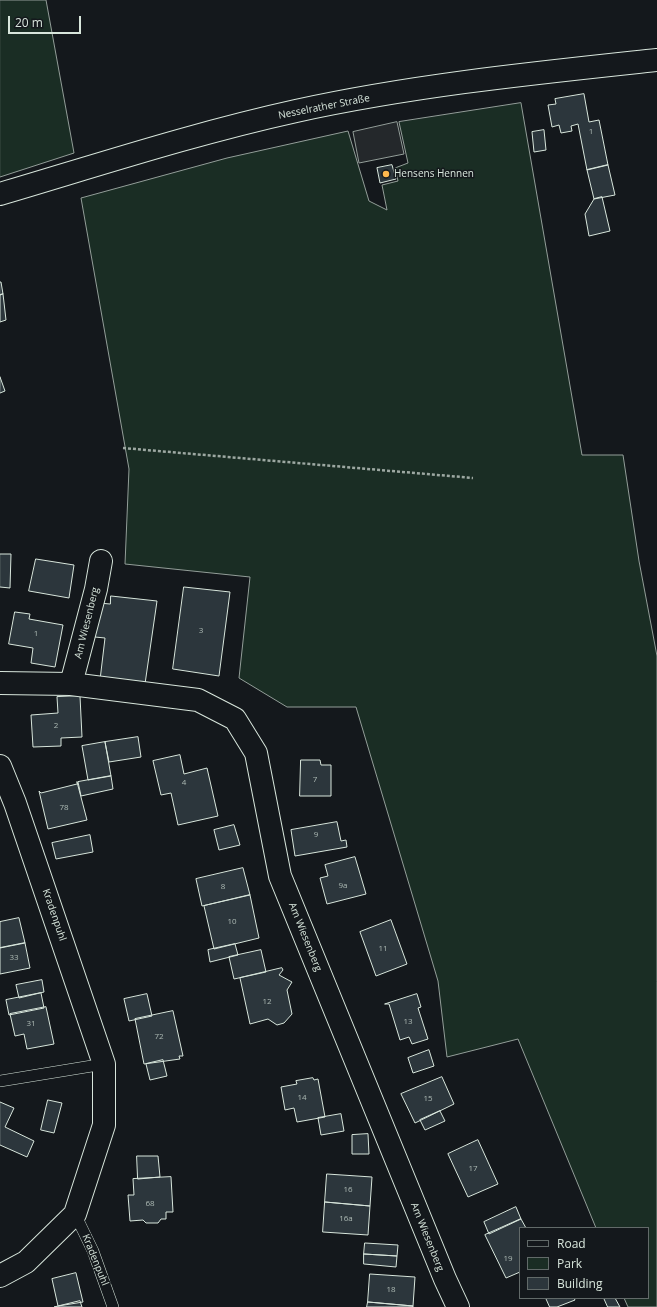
<!DOCTYPE html>
<html>
<head>
<meta charset="utf-8">
<style>
	body { margin:0 }
	#map { position:relative; width:657px; height:1307px; overflow:hidden; background:#14181c; font-family:"Open Sans",sans-serif }
	canvas { display:block }
	.legend { position:absolute; left:519px; top:1227px; width:130px; height:72px; box-sizing:border-box; background:#14181c; border:1px solid #626a69; margin:0; padding:5px 7px; list-style:none; font-size:12px; color:#d8e6dc }
	.legend li { display:flex; align-items:center; gap:8px; height:20px }
	.legend b { width:20px; border:1px solid #626a69 }
	.scale { position:absolute; left:8px; top:16px; width:73px; height:18px; box-sizing:border-box; border:2px solid #d8e6dc; border-top:0; padding-left:5px; font-size:12px; line-height:14px; white-space:nowrap; color:#d8e6dc; -webkit-text-stroke:3px #14181c; paint-order:stroke }
</style>
</head>
<body>
<div id="map">
<canvas width="657" height="1307"></canvas>
<ul class="legend">
<li><b style="height:5px;background:#14181c"></b>Road</li>
<li><b style="height:11px;background:#1a2d24"></b>Park</li>
<li><b style="height:11px;background:#2c363c"></b>Building</li>
</ul>
<div class="scale">20 m</div>
</div>
<script>
const ctx = document.querySelector('canvas').getContext('2d');
ctx.lineJoin = 'round';
function fillPath(path, color) { ctx.fillStyle = color; ctx.fill(path, 'evenodd'); }
function trace(path, color, width, dash) { ctx.strokeStyle = color; ctx.lineWidth = width; ctx.lineCap = dash ? 'butt' : 'round'; ctx.setLineDash(dash || []); ctx.stroke(path); }
function write(font, color, halo, rows, align = 'center') {
  ctx.font = font + ' "Open Sans",sans-serif'; ctx.lineWidth = 3; ctx.setLineDash([]); ctx.textBaseline = 'middle'; ctx.strokeStyle = halo; ctx.fillStyle = color; for (const [text, x, y, turn = 0] of rows) {
    ctx.save(); ctx.translate(x, y); ctx.rotate((+turn || 0) * Math.PI / 180); ctx.textAlign = isNaN(turn) ? turn : align; if (halo) ctx.strokeText(text, 0, 0); ctx.fillText(text, 0, 0); ctx.restore();
  }
}
const green = new Path2D(`
	M0,0H46L74,153L0,177Z
	M521,103L582,455H623L639,561L657,656V1307H628L624,1298H648V1228H596L518,1039L447,1057L438,981L356,707H287L239,678L250,577L125,564L129,469L81,198L227,158L348,131L369,201L387,210L382,185L398,181L395,168L408,163L399,122Z`);
const parking = new Path2D(`
	M397,122L404,154L359,163L353,132Z`);
const building = new Path2D(`
	M584,94L589,122L599,120L608,165L587,170L578,124L571,126L572,131L561,133L559,125L552,127L548,105L556,104L555,99Z
	M544,130L546,150L534,152L532,132Z
	M392,165L396,179L380,183L377,168Z
	M608,165L615,195L594,199L587,170Z
	M602,197L610,231L589,236L585,214L594,199Z
	M0,282H1L3,294L0,295Z
	M3,294L6,320L0,322V295Z
	M0,377L5,391L0,393Z
	M0,554H11L10,588L0,587Z
	M36,559L74,565L69,598L29,591Z
	M184,587L230,592L219,676L173,669Z
	M111,596L157,601L145,684L100,680L105,638L95,637L99,603L110,604Z
	M15,612L30,614L29,619L63,625L55,667L31,663L33,648L9,644Z
	M80,696L82,737L61,738V746L33,747L31,715L58,713L57,697Z
	M138,737L141,757L109,762L105,742Z
	M105,742L111,776L88,780L82,746Z
	M180,755L184,774L207,768L218,816L178,825L171,793L161,795L153,761Z
	M301,760H320L321,765H331V796H300Z
	M111,776L113,789L81,796L78,782Z
	M77,782L87,820L48,829L39,791L41,793L77,784Z
	M337,822L341,841L346,840L347,847L295,856L291,830Z
	M234,825L240,845L219,850L214,830Z
	M90,835L93,852L56,859L52,843Z
	M355,857L366,894L327,904L320,878L328,876L325,865Z
	M243,868L250,895L202,906L196,879Z
	M250,895L259,938L214,949L204,906Z
	M19,918L25,943L0,948V922Z
	M391,920L407,964L376,976L360,932Z
	M25,943L30,968L0,974V948Z
	M235,944L238,955L210,962L208,950Z
	M261,950L266,972L234,979L229,957Z
	M282,968L283,970L279,975L292,982L287,990L292,1014L284,1023L277,1025L268,1019L250,1024L240,978Z
	M42,980L44,992L19,998L16,985Z
	M41,993L44,1008L9,1015L6,1000Z
	M147,994L152,1016L129,1021L124,999Z
	M417,994L421,1007L418,1008L428,1039L412,1044L409,1037L400,1040L389,1004H385Z
	M46,1007L54,1044L27,1049L24,1034L15,1036L10,1014Z
	M173,1011L183,1056H179L180,1059L144,1064L135,1019Z
	M429,1050L434,1066L413,1073L408,1058Z
	M163,1060L167,1076L150,1080L146,1064Z
	M442,1077L454,1104L415,1123L401,1094Z
	M313,1078L314,1080L318,1079L325,1117L297,1122L294,1108L285,1110L281,1087L297,1084L296,1081Z
	M48,1100L62,1103L54,1133L41,1130Z
	M0,1102L14,1108L5,1127L34,1141L27,1157L0,1145Z
	M440,1111L445,1121L425,1130L420,1120Z
	M341,1114L344,1131L321,1135L318,1118Z
	M368,1134L369,1154H352V1135Z
	M478,1140L498,1184L468,1197L448,1154Z
	M137,1156H158L160,1177L138,1179Z
	M327,1174L372,1177L370,1206L325,1202Z
	M171,1177L173,1212H166V1219H161L158,1223H146L143,1220L130,1221L128,1195H134L133,1179Z
	M325,1202L370,1206L368,1235L323,1232Z
	M516,1207L521,1219L489,1234L484,1222Z
	M521,1219L526,1228H520V1272L506,1278L485,1235Z
	M365,1243L398,1245L397,1256L364,1254Z
	M364,1254L397,1256L396,1267L364,1264Z
	M76,1273L83,1302L58,1306L52,1279Z
	M370,1274L415,1277L413,1306L368,1302Z
	M546,1298H574L575,1300L557,1307H550Z
	M604,1298H615L620,1307H608Z
	M80,1301L82,1307H54L58,1306Z
	M368,1302L413,1306V1307H367Z`);
const path = new Path2D(`
	M123,448L473,478`);
const service = new Path2D(`
	M0,1081L104,1064
	M75,1214L93,1251L113,1307`);
const minor = new Path2D(`
	M0,683L71,684L198,700L235,719L256,753L280,876L445,1279L458,1307
	M71,684L96,589L101,561
	M0,766L15,803L104,1064V1125L75,1214L26,1262L0,1276`);
const secondary = new Path2D(`
	M0,194C98,165 196,133 296,111C415,85 536,73 657,60`);
const markers = [
	[386,174,4,"#ffb74d"]
];
const numberNames = [
	["1",591,132],
	["3",201,631],
	["1",36,634],
	["2",56,726],
	["7",315,780],
	["4",184,783],
	["78",64,808],
	["9",316,835],
	["9a",343,886],
	["8",223,887],
	["10",232,922],
	["11",383,949],
	["33",14,958],
	["12",267,1002],
	["13",408,1022],
	["31",31,1024],
	["72",159,1037],
	["14",302,1098],
	["15",428,1099],
	["17",473,1169],
	["16",348,1190],
	["68",150,1204],
	["16a",346,1219],
	["19",508,1259],
	["18",391,1290]
];
const streetNames = [
	["Nesselrather Straße",324,107,-11],
	["Am Wiesenberg",87,623,-76],
	["Kradenpuhl",54,915,71],
	["Am Wiesenberg",305,937,68],
	["Am Wiesenberg",427,1237,68],
	["Kradenpuhl",95,1260,68]
];
const poiNames = [
	["Hensens Hennen",394,174]
];
fillPath(green, '#1a2d24');
trace(green, '#939e99', 1);
fillPath(parking, '#24282b');
trace(parking, '#939e99', 1);
fillPath(building, '#2c363c');
trace(building, '#d8e6dc', 1);
trace(service, '#d8e6dc', 12);
trace(minor, '#d8e6dc', 24);
trace(secondary, '#d8e6dc', 24);
trace(path, '#9da8a2', 2.5, [3, 2]);
trace(service, '#14181c', 11);
trace(minor, '#14181c', 22);
trace(secondary, '#14181c', 22);
for (const [x, y, r, color] of markers) { const dot = new Path2D(); dot.arc(x, y, r, 0, 2 * Math.PI); ctx.fillStyle = color; ctx.fill(dot); trace(dot, '#14181c', 1.5); }
write('8px', '#adbab4', null, numberNames);
write('10px', '#d8e6dc', '#14181c', streetNames);
write('10px', '#d8e6dc', '#14181c', poiNames, 'left');
</script>
</body>
</html>
